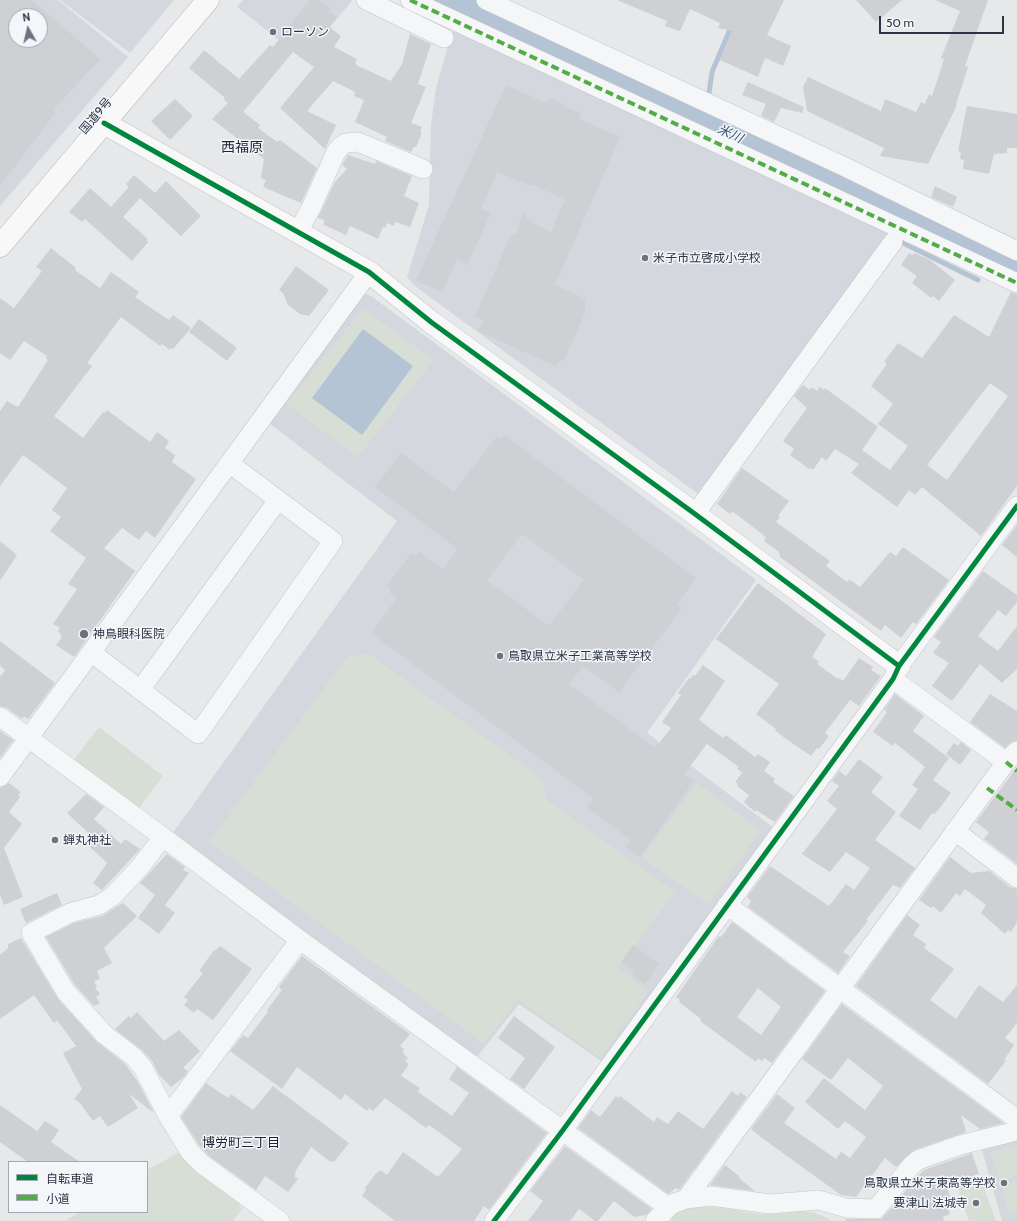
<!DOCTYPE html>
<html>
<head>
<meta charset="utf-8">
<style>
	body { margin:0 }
	#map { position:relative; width:1017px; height:1221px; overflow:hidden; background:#e6e8ea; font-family:Cabin,"Noto Sans JP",sans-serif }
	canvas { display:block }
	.legend { position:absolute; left:8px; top:1161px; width:140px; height:52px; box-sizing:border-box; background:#f4f6f9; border:1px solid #a4a8b1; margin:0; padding:5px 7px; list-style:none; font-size:12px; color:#2b3445 }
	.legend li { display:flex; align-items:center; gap:8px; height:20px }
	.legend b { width:20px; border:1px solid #a4a8b1 }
	.north { position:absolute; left:8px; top:8px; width:40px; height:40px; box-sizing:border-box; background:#f4f6f9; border:1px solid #a4a8b1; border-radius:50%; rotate:352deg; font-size:11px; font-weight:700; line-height:16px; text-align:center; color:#2b3445 }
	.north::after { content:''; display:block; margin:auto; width:14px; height:18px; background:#6c737f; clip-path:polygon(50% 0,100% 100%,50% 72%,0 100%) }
	.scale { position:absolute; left:879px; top:16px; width:125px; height:18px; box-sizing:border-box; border:2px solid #2b3445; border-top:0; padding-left:5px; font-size:12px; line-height:14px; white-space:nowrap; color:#2b3445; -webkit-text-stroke:3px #f4f6f9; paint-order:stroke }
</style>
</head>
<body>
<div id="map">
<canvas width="1017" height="1221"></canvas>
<ul class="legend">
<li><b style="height:5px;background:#00873e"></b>自転車道</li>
<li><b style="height:5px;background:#54ac47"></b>小道</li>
</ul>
<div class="north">N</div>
<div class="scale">50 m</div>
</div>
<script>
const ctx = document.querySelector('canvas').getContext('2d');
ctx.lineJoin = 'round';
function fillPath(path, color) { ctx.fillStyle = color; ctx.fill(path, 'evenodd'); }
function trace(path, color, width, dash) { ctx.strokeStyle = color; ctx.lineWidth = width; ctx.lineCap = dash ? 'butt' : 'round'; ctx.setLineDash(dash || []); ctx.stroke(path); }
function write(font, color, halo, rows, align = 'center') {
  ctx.font = font + ' Cabin,"Noto Sans JP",sans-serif'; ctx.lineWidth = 3; ctx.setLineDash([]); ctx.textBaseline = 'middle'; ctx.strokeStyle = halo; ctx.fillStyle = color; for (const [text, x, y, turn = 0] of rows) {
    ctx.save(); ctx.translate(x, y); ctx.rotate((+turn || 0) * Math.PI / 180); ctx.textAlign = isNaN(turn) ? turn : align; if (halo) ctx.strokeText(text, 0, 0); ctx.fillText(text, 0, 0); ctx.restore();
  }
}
const built = new Path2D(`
	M0,0H58L128,57L0,206ZM16,16H40V40H16Z
	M60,0H174L130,53Z
	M243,0H350L352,1L330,27L332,29L308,63L237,7Z
	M457,28L893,231L701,496L415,286L407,277L429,205L431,125L436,88L452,33Z
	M362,292L371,296L756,580L647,733L774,828L604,1063L519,1004L477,1057L172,834L397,521L265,420Z
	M1017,1137V1221H1002L981,1146Z`);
const green = new Path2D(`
	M363,308L434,360L358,457L286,404Z
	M369,654L543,779L546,799L675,892L618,969L649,991L601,1058L518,1000L484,1044L209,842L348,656Z
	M99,727L163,776L138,810L73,761Z
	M697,783L760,830L709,905L642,858Z
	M1017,1145V1176L999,1181L991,1152Z
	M182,1151L241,1201L239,1204L242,1209L233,1221H66L79,1212H147V1170Z
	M1017,1181V1212L1009,1214L1002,1185Z
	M982,1183L996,1221H969L957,1188Z
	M721,1207C734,1209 748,1213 761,1214C785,1215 810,1204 831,1221H671C676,1204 707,1208 721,1207Z`);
const water = new Path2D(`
	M363,329L413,366L362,435L312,398Z`);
const stream = new Path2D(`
	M709,93L712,72L732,25
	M899,241L978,280`);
const river = new Path2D(`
	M443,0L1017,267`);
const building = new Path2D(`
	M0,0H32L100,59L53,110L56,112L0,186ZM16,16H40V40H16Z
	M310,0H318L330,8L328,11L337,17L329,27L341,36L334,47L357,59L355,63L358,66L391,81L402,64L410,34L431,44L418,84L426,87L411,123L422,127L420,132L422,133L416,147H414L411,152L385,141L387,137L355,122L364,100L354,96L355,92L333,81L307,111L336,125L325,149L280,108L314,67L293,52L243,112L260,125L258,128L277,142L280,140L317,168L301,203L263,187L266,180L261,178L264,159L212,119L228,103L224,100L225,98L189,68L204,50L239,79L270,45L273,47Z
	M617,0H784L767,35L791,46L783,66L765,58L758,77L720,60L732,31L718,28L720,23L690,9L680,31L665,26L667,21Z
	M856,0H902L876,22Z
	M935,0H988L965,66L968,67L956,104L957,105L928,164L880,156L884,148L807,111L803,87L808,77L881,111L885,99L916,112L921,102L925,104L929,94L932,96L944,59L941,58L960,11Z
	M748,82L804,107L802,113L781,108L774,122L761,116L766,104L742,95Z
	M506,85L546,103L548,99H552L569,107L568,108L582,114L579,119L620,137L555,285L585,299V313L565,358L555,366L478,331L484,320L475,316L512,233L516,235L523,212L531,222L551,232L565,200L532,184L531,186L497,172L481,209L491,213L467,265L457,259L442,292L416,280Z
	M175,99L193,116L170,140L151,121Z
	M967,106L1017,114V148H1007V153L994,154L989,174L963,169L964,160L960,159L961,152L958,151Z
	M348,155L375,164L376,161L412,176L404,196L419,203L410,227L395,222L394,226L387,223L385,228L383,227L378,239L350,226L346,235L324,225V220L318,218L335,182L347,169L342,165Z
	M134,175L155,193L166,181L201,216L181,236L140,198L123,217L148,239L146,240L148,242L132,261L85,219L82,222L69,212L90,188L111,207L129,187L126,184Z
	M935,186L957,197L953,207L931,197Z
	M51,248L76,268L75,270L100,288L111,272L139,292L135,297L157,312L169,320L173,315L191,328L173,349L171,348L170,350L162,344L160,346L121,317L87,363L92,366L54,416L83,438L103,412L105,413L107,410L150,442L157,432L169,441L165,448L175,455L172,462L196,479L155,538L146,531L139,540L122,528L104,548L135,571L74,657L56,645L62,637L58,631L60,628L53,624L77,589L68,584L86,558L50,531L61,517L52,510L67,488L23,455L0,486V411L7,401L18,407L48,360L46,358L47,356L24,341L10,360L0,353V298L14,308L42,271L36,267Z
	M909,253L913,255L914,253L930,260L955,280L939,301L933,296L931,298L912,283L917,276L901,265Z
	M296,266L329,290L309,316L300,314L288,305L283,293L279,290Z
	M1011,292L1017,294V486L981,536L922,487L915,495L909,490L897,507L851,473L859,464L835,449L826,461L822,457L813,470L810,468L809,469L790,455L794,449L783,441L807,408L794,396L803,385L810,390L811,387L817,391L820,387L824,390L825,388L878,427L862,450L890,470L908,446L878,424L893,404L871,386L887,364L884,362L886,359L898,343L922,358L954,315L989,337ZM990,383L1008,396L947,480L927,465Z
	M199,319L237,348L227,361L189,332Z
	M504,435L696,578L677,604L682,608L619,692L583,666L569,684L655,748L671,728L662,722L681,695L678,693L689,678L690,679L693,675L695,676L703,665L725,681L699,720L723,738L726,735L755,757L758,754L770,762L764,771L775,779L773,782L794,796L775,822L756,810L755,812L744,802L749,795L737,786L738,784L735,782L742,773L737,768L739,767L707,744L684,774L694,780L640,857L626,847L631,840L587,807L594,799L371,633L397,598L389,592L391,589L387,586L411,553L416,556L419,552L443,569L458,549L375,487L401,453L454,492L497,436L501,439ZM522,534L584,580L549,626L487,580Z
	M742,468L789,501L778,516L780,517L776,522L830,561L826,566L847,582L849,580L852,581L860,587L890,552L896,556L903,547L949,580L916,624L913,622L901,638L885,625L881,631L780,557L779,552L764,541L766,537L732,511L730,514L717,504Z
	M1017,525V557L1002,545Z
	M0,541L17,555L0,581Z
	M983,571L1017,595V602L1006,616L998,610L978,636L998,651L1017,626V669L1002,683L980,664L952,701L932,686L949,663L933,653L941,642L934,637Z
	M758,583L826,634L812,657L819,662L817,664L838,679L839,678L843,681L859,658L873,667L871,670L881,676L859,706L850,700L825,733L829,736L819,749L817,748L811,756L782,736L775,730L776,729L756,714L779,684L716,639Z
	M0,641L55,683L28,719L24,716L22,719L7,708L0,706V677L5,670L0,666Z
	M895,694L924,716L913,731L949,758L933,780L951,793L935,814L932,813L920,830L899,816L918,789L912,785L925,767L895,743L893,746L873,732L887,712L884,710Z
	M990,694L1017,711V740L1010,743L1005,748L970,722Z
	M0,731L13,740L0,758Z
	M961,742L971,750L960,765L946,754L954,743L958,746Z
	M859,759L883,777L871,792L896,812L875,840L915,868L900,888L893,885L866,920L868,921L843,952L850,956L838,973L748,907L751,901L747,897L770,866L829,906L846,884L854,890L870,868L846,852L830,872L802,854L837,809L827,801L839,786L832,781L839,771L846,776Z
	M1017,767V864L984,839L989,832L976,822Z
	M9,783L21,792L18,795L20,797L9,812L22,824L4,848L23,897L4,905L0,895V788Z
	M86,794L104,807L94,819L121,844L125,839L140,849L102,890L93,883L107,863L90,847L96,840L67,813Z
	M167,854L185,867L183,870L189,873L165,905L175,913L159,934L138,918L155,895L140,883Z
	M950,857L971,873L989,871L1010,887L1017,889V922L1011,932L1008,930L1005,934L981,913L986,905L965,889L960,896L956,893L941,913L933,906L931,908L919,900Z
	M57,893L62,905L26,923L20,909Z
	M123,903L137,916L104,948L112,963L97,971L100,978L94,982L97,986L95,988L100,994L96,997L100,1003L94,1006L75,985L46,937L74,923L102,916Z
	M907,915L920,925L913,935L926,944L924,948L954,969L930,1000L956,1019L979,985L1003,1002L1017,985V1023L1005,1038L1014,1045L1004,1060L1006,1061L988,1084L856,986Z
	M732,922L825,991L772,1063L764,1058L762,1061L758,1058L756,1062L700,1021L701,1019L679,1002L680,1000L676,997L719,936L721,937ZM758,988L781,1007L761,1035L737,1017Z
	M21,938L58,999L97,1042L125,1064L138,1082L154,1113L129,1094L138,1108L108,1127L100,1116L93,1121L80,1103L74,1099L82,1089L63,1053L76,1046L57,1020L54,1023L34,995L0,1019V955L8,948V944Z
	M633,945L659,964L645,984L632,974L634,971L621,962Z
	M220,946L252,969L213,1020L197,1009L194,1013L184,1005L188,1000L184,997L203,973L199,971L214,950L215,951Z
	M302,956L410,1034L400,1046L404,1049L402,1052L405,1054L404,1055L408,1058L405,1061L409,1064L401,1076L420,1088L418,1092L452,1116L469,1093L449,1079L457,1067L547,1133L489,1210L484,1206L474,1221H395L362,1196L366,1190L365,1188L377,1172L378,1173L380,1170L387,1175L403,1152L438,1177L462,1149L429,1125L426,1128L385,1098L373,1111L369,1108L367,1111L345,1094L341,1100L297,1067L282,1089L230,1051L243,1035L248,1038L268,1012L267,1010L282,990L279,987Z
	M842,1004L1004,1123L980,1129L961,1115L966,1132L914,1150L896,1167L885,1158L856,1197L841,1195L762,1138L751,1129L777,1094L795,1108L784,1123L836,1159L841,1152L850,1158L866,1137L845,1121L838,1129L805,1102L824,1078L865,1110L883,1086L848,1058L831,1080L802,1059Z
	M137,1012L164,1041L179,1030L200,1051L183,1068L188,1071L184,1077L171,1087L159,1075L152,1061L142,1050L115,1029L129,1016L131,1018Z
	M514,1016L555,1047L524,1089L510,1079L525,1058L498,1038Z
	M206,1083L228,1098L231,1094L253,1110L273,1086L349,1143L334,1162L332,1161L331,1162L311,1147L295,1172L296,1173L294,1176L298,1179L288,1192L265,1176L256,1190L209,1156L199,1145L181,1117Z
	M732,1091L738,1096L740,1092L747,1097L679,1190L676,1188L668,1194L578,1128L591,1110L600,1117L616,1096L618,1098L620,1096L654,1122L657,1117L668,1124L678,1111L703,1129Z
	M0,1105L37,1131L45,1121L59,1130L51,1142L80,1162H28L0,1142Z
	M565,1146L652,1209L646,1215L634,1217L614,1201L598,1221H595L579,1209L570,1221H528L543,1201L530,1191Z
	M972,1153L979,1174L946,1184L952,1202L947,1205L950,1214L943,1217L944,1221H846L845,1219H881L898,1201L909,1186L917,1182L914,1180L924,1170Z
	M725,1165L740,1177L739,1178L755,1191L710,1185Z`);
const street = new Path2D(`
	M366,0L444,38
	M410,0L1017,283
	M486,0L843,166L1017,251
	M298,232L312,206L336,152L340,147L346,143L358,142L423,169
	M695,514L893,242
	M92,653L198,734L333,541L229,463
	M140,690L278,500
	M0,717L163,837L300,940L668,1207
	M1006,762L1017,751
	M0,777L369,272
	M955,831L1017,878
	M163,837L140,867L113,896L99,905L70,913L31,933L66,992L105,1035L134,1057L143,1068L168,1116
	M727,905L1017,1119
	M686,1199L1006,762L893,679
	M280,1221L202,1164L190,1152L168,1116L300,940
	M494,1221L563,1130L893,679L899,666L1017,506
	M655,1221L672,1204L686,1199L711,1196L770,1204L819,1200L846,1208L876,1209L911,1166L918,1160L960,1145L1017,1131`);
const secondary = new Path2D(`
	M104,123L369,272L431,322L695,514L899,666`);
const highway = new Path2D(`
	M0,246L208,0`);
const quiet = new Path2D(`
	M410,0L1017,283
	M1006,762L1017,771
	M987,788L1017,810`);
const cycleway = new Path2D(`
	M104,123L369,272L431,322L695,514L899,666
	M494,1221L563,1130L893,679L899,666L1017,506`);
const markers = [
	[273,32,4,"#6c737f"],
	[645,258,4,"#6c737f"],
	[84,634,5,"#6c737f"],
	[500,656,4,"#6c737f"],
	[55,840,4,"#6c737f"],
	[1004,1183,4,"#6c737f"],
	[976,1203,4,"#6c737f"]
];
const poiNames = [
	["ローソン",281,32],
	["米子市立啓成小学校",653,258],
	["神鳥眼科医院",93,634],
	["鳥取県立米子工業高等学校",508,656],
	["蝉丸神社",63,840],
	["鳥取県立米子東高等学校",996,1183,"right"],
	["要津山 法城寺",968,1203,"right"]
];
const streetNames = [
	["国道9号",96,116,-50]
];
const waterNames = [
	["米川",730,134,25]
];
const neighbourhoodNames = [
	["博労町三丁目",241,1143]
];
const quarterNames = [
	["西福原",242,148]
];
fillPath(built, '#d4d7dd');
fillPath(green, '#d6ded6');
fillPath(water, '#b4c4d5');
trace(stream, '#b4c4d5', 5);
trace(river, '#b4c4d5', 30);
fillPath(building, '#ced0d3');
trace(street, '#c4c6c8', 20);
trace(secondary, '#c4c6c8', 23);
trace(highway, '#b8bbbf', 23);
trace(street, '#f5f6f7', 19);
trace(secondary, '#f8f8f8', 22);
trace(highway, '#f8f8f8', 22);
trace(quiet, '#54ac47', 4, [8, 4]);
trace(cycleway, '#00873e', 5);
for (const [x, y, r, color] of markers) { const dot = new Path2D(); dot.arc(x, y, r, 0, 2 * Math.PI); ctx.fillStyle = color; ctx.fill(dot); trace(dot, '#f4f6f9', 1.5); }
write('12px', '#2b3445', '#f4f6f9', poiNames, 'left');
write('12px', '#2b3445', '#f4f6f9', streetNames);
write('italic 13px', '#34527a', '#f4f6f9', waterNames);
write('13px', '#1d2536', '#f4f6f9', neighbourhoodNames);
write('14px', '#1d2536', '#f4f6f9', quarterNames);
</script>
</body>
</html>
